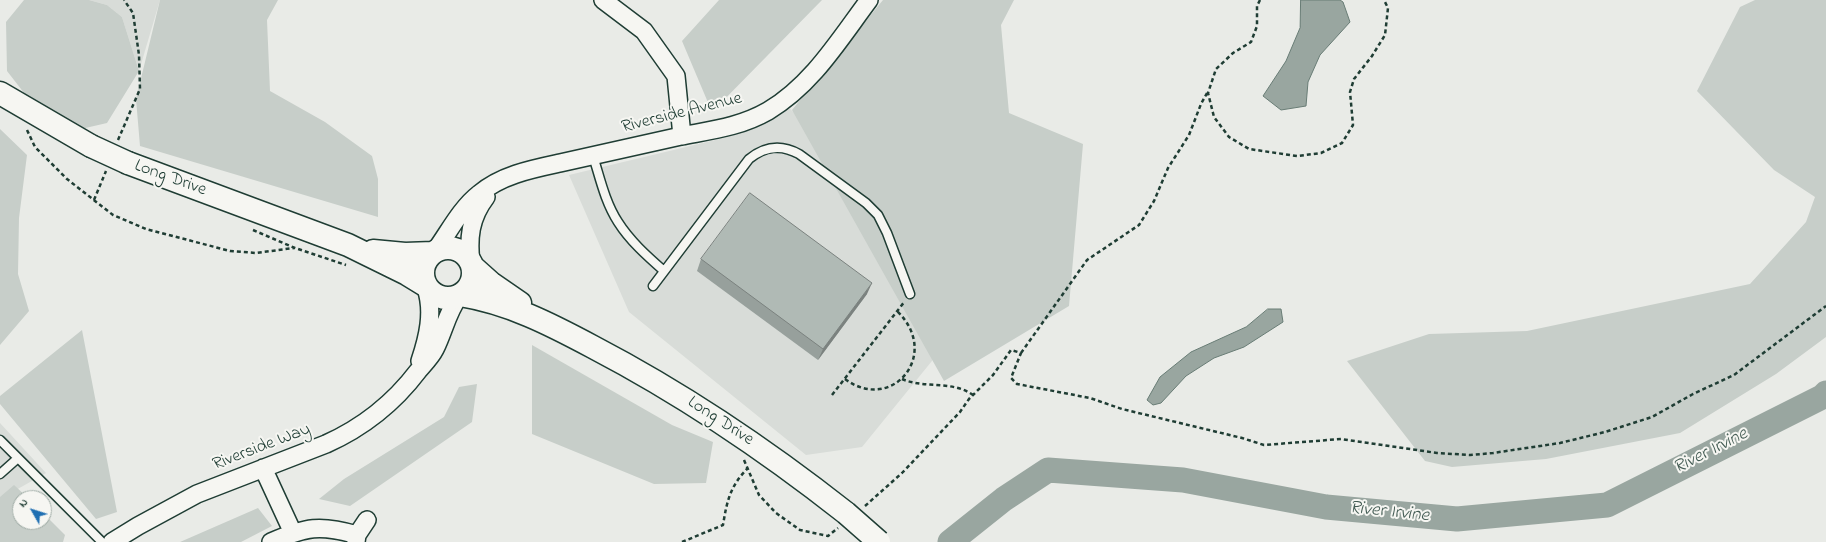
<!DOCTYPE html>
<html>
<head>
<meta charset="utf-8">
<style>
	body { margin:0 }
	#map { position:relative; width:1826px; height:542px; overflow:hidden; background:#e9ebe7; font-family:"Indie Flower",sans-serif }
	canvas { display:block }
	.north { position:absolute; left:12px; top:490px; width:40px; height:40px; box-sizing:border-box; background:#f6f6f2; border:1px solid #a0aca6; border-radius:50%; rotate:309deg; font-size:11px; font-weight:700; line-height:16px; text-align:center; color:#1f3d34 }
	.north::after { content:''; display:block; margin:auto; width:14px; height:18px; background:#1f6fb2; clip-path:polygon(50% 0,100% 100%,50% 72%,0 100%) }
</style>
</head>
<body>
<div id="map">
<canvas width="1826" height="542"></canvas>
<div class="north">N</div>
</div>
<script>
const ctx = document.querySelector('canvas').getContext('2d');
ctx.lineJoin = 'round';
function fillPath(path, color) { ctx.fillStyle = color; ctx.fill(path, 'evenodd'); }
function trace(path, color, width, dash) { ctx.strokeStyle = color; ctx.lineWidth = width; ctx.lineCap = dash ? 'butt' : 'round'; ctx.setLineDash(dash || []); ctx.stroke(path); }
function write(font, color, halo, rows, align = 'center') {
  ctx.font = font + ' "Indie Flower",sans-serif'; ctx.lineWidth = 4; ctx.setLineDash([]); ctx.textBaseline = 'middle'; ctx.strokeStyle = halo; ctx.fillStyle = color; for (const [text, x, y, turn = 0] of rows) {
    ctx.save(); ctx.translate(x, y); ctx.rotate((+turn || 0) * Math.PI / 180); ctx.textAlign = isNaN(turn) ? turn : align; if (halo) ctx.strokeText(text, 0, 0); ctx.fillText(text, 0, 0); ctx.restore();
  }
}
const built = new Path2D(`
	M89,0H160L139,71L122,17L107,5Z
	M789,108L885,196L962,324L862,447L806,455L629,312L569,175L732,136Z
	M0,423L46,473L0,499Z`);
const green = new Path2D(`
	M24,0H89L107,5L122,17L139,71L107,123L81,129L28,98L7,71L6,22Z
	M160,0H278L267,20L270,91L325,122L372,156L378,179V217L140,146L136,99Z
	M719,0H822L712,112L682,41Z
	M883,0H1014L1001,25L1009,113L1083,144L1069,306L944,381L792,110Z
	M1755,0H1826V337L1776,374L1680,433L1546,459L1452,467L1425,461L1347,361L1429,334L1527,331L1750,284L1806,222L1815,197L1774,170L1697,91L1740,7Z
	M0,129L27,155L19,218L18,274L29,311L0,345Z
	M82,330L117,512L96,519L0,404V396Z
	M532,345L672,425L713,442L706,483L654,484L532,434Z
	M477,384L472,422L350,506L319,499L344,479L444,417L459,387Z
	M14,485L28,498H20V522H44V514L65,535L63,542H0V497Z
	M258,508L272,526L241,542H180Z`);
const water = new Path2D(`
	M1301,0H1340L1343,2L1350,22L1320,55L1308,82L1306,106L1281,110L1263,96L1286,61L1300,28Z
	M1268,309H1281L1283,322L1244,347L1214,358L1186,376L1161,403L1153,405L1147,400L1160,377L1191,352L1246,327Z`);
const river = new Path2D(`
	M950,542L1004,499L1048,470L1183,480L1326,507L1457,519L1607,505L1822,397L1826,393`);
const path = new Path2D(`
	M1260,0L1257,6V26L1251,42L1233,53L1216,69L1208,93L1214,117L1229,137L1249,149L1297,156L1321,153L1342,143L1353,125L1350,92L1354,79L1372,56L1385,35L1388,8L1384,0
	M27,130L35,147L67,179L113,215L146,229L230,251L256,253L294,248
	M118,140L140,89L139,55L133,13L124,0
	M94,200L106,171
	M253,230L295,248L346,265
	M1021,353L1087,260L1139,225L1154,201L1168,168L1189,135L1201,104L1207,93
	M845,379C892,414 942,354 897,311
	M902,379C925,389 952,380 973,395
	M832,395L905,301
	M744,460L759,495L776,513L800,530L828,536L838,528
	M865,506L902,473L960,412L969,399L993,375L1011,350L1021,353L1011,378L1017,384L1090,398L1122,409L1242,438L1264,445L1341,439L1437,453L1470,455L1493,453L1560,443L1605,432L1652,417L1693,394L1734,375L1826,306
	M682,542L723,525C727,501 730,486 748,468`);
const service = new Path2D(`
	M593,156C600,178 605,202 618,222C630,241 647,256 664,271
	M653,286L749,159C765,146 781,144 799,154L866,203L878,215L887,233L910,294
	M0,440L18,458
	M0,474L18,458L102,542`);
const minor = new Path2D(`
	M603,0L644,31L676,76L682,136
	M435,251C449,232 460,209 479,194C501,175 532,169 560,163C600,154 641,145 681,136C712,130 740,127 768,111C812,85 839,40 869,0
	M471,264C468,238 470,218 486,197
	M420,361C428,337 434,312 426,288
	M263,468L293,533
	M112,542L138,526L197,494L326,444C364,427 393,404 418,371C424,364 431,357 435,349C444,331 447,313 459,296
	M271,542C306,527 320,524 357,535
	M356,542L357,535L367,520`);
const secondary = new Path2D(`
	M0,93L91,146
	M128,163L348,245L407,274L425,285
	M423 273a25 25 0 1 1 50 0a25 25 0 1 1-50 0Z
	M373,251L405,254L433,253
	M472,266L491,283L520,303
	M460,295C509,303 550,324 593,347C683,394 766,450 846,513`);
const secondaryBridge = new Path2D(`
	M91,146L128,163
	M846,513L879,542`);
const wall = new Path2D(`
	M701,259L867,294L818,360L697,271Z`);
const shadedWall = new Path2D(`
	M872,283L867,294L818,360L823,349Z`);
const building = new Path2D(`
	M750,193L872,283L823,349L701,259Z`);
const streetNames = [
	["Riverside Avenue",682,114,-14],
	["Long Drive",170,179,20],
	["Long Drive",720,422,33],
	["Riverside Way",262,448,-21]
];
const waterNames = [
	["River Irvine",1711,452,-27],
	["River Irvine",1389,513,6]
];
fillPath(built, '#d8dcd8');
fillPath(green, '#c7cec9');
fillPath(water, '#99a6a0');
trace(water, '#687c75', 1);
trace(river, '#99a6a0', 25);
trace(service, '#1f3d34', 11);
trace(minor, '#1f3d34', 20);
trace(secondary, '#1f3d34', 25);
trace(path, '#1f3d34', 2.5, [4, 3]);
trace(service, '#f6f6f2', 8);
trace(minor, '#f6f6f2', 17);
trace(secondary, '#f6f6f2', 22);
trace(secondaryBridge, '#1f3d34', 25, []);
trace(secondaryBridge, '#f6f6f2', 22);
fillPath(wall, '#97a09c');
fillPath(shadedWall, '#7b827f');
fillPath(building, '#b0bab5');
trace(building, '#7b827f', 1);
write('18px', '#1f3d34', '#f6f6f2', streetNames);
write('italic 19px', '#445c54', '#f6f6f2', waterNames);
</script>
</body>
</html>
